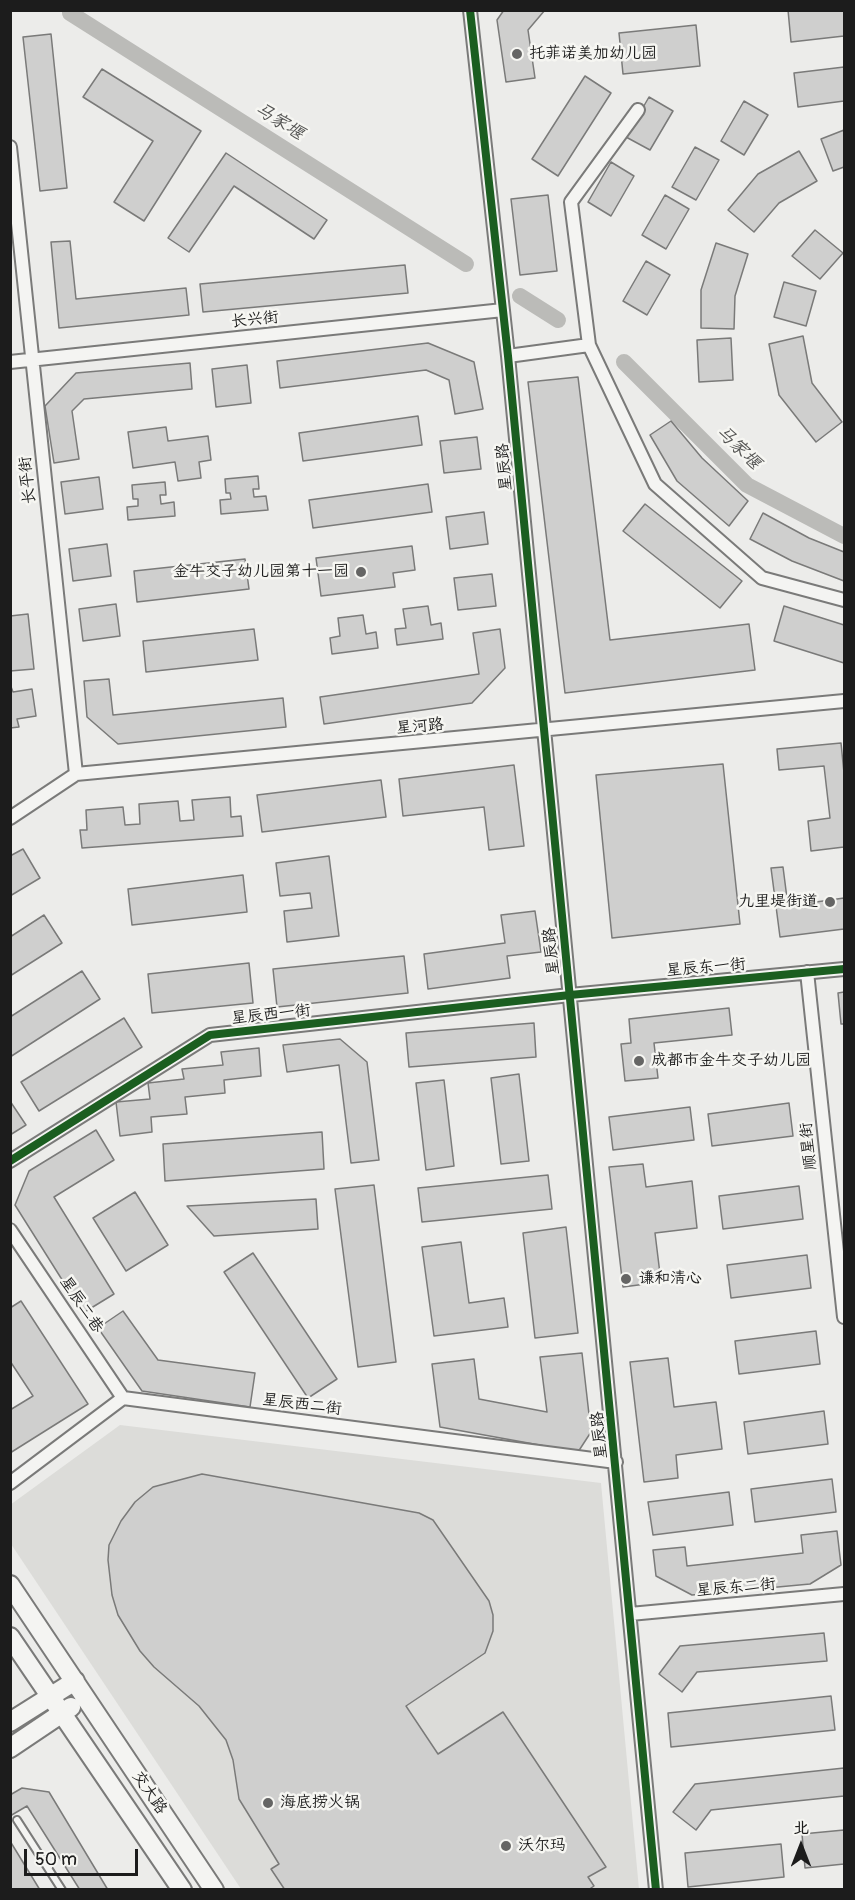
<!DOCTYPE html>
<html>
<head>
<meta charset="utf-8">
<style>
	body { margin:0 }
	#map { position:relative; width:855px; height:1900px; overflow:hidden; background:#ececea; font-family:Pangolin,"LXGW WenKai TC",sans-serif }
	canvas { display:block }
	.frame { position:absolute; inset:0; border:12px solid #1c1c1c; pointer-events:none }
	.north { position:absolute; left:771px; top:1816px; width:60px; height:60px; -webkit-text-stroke:4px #f6f6f2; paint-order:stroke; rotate:0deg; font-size:16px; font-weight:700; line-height:24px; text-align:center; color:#1c1c1c }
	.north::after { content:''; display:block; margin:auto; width:21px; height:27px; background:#1c1c1c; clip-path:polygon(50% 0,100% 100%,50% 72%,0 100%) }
	.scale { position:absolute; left:24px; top:1849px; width:114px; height:27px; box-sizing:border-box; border:3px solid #1c1c1c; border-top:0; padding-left:8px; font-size:18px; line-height:21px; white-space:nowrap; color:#1c1c1c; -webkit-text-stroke:4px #f6f6f2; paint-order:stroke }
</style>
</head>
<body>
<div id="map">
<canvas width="855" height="1900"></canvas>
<div class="frame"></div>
<div class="north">北</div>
<div class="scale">50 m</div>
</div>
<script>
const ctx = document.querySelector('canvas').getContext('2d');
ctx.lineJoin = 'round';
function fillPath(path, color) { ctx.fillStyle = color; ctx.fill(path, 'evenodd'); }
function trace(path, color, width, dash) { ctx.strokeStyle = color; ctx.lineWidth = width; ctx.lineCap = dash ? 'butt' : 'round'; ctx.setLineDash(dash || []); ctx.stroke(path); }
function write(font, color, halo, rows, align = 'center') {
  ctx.font = font + ' Pangolin,"LXGW WenKai TC",sans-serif'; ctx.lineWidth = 5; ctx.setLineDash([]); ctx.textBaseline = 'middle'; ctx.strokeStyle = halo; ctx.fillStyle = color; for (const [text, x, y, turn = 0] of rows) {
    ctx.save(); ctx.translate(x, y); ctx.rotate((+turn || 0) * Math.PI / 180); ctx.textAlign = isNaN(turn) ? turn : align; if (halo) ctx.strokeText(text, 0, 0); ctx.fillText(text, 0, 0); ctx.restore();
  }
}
const built = new Path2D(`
	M120,1425L601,1483L639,1889H241L11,1544L10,1505Z`);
const canal = new Path2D(`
	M70,13L466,264
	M520,296L558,320
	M624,362L747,485L844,536`);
const building = new Path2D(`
	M504,10H545L528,30L535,78L506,82L497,20Z
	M788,10H844V36L791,42Z
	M696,25L700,66L623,74L619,33Z
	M51,34L67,188L40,191L23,37Z
	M844,67V101L798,107L794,73Z
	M102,69L201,131L144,221L114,202L153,141L83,97Z
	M585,76L611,93L558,176L532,159Z
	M649,97L673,111L650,150L626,137Z
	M744,101L768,115L744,155L721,141Z
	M844,130V167L833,171L821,139Z
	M695,147L719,160L696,200L672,187Z
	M799,151L817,181L779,203L754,232L728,210L758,174Z
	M226,153L327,220L314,239L234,186L189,252L168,238Z
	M611,162L634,176L611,216L588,202Z
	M548,195L557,271L520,275L511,199Z
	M665,195L689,209L666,249L642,235Z
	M815,230L843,253L820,279L792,256Z
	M70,241L76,299L186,288L189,315L59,328L51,242Z
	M716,243L748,254L735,296L734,329L701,328V290Z
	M646,261L670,275L647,315L623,301Z
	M405,265L408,293L203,312L200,284Z
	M784,282L816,291L806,326L774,317Z
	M803,336L812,383L842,422L816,442L779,395L769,344Z
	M731,338L733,380L699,382L697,340Z
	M428,343L474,362L483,409L455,414L449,380L426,370L280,388L277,361Z
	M190,363L192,389L84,399L72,411L79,459L54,463L45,406L76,373Z
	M247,365L251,403L216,407L212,369Z
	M578,377L610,640L749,624L755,670L565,693L528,382Z
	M418,416L422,445L303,461L299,433Z
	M671,421L702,458L748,501L729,526L677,481L650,435Z
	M166,427L168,441L208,436L211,460L199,462L201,478L178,481L175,462L133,468L128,432Z
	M477,437L481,469L444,473L440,441Z
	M258,476L259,489H253L254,497L266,496L268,510L221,514L220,500L231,499L230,493H226L225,479Z
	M99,477L103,509L65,514L61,482Z
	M165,482L166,495H160L161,504L174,502L175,516L128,520L127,507L138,506V499H133L132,485Z
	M428,484L432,512L313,528L309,500Z
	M645,504L742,581L720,608L623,531Z
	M484,512L488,544L450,549L446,517Z
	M763,513L809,538L844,552V581L792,561L750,539Z
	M107,544L111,576L73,581L69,549Z
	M412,546L415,570L393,573L395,587L321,596L316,558Z
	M245,559L249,589L137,602L134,571Z
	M492,574L496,606L458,610L454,578Z
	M116,604L120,636L83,641L79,609Z
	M428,606L431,625L441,623L443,639L397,645L395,629L406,628L403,609Z
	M784,606L844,625V663L774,641Z
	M28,614L34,669L10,671V616Z
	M363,615L366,634L376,632L378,648L332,654L330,638L340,636L338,618Z
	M254,629L258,660L146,672L143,641Z
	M500,629L505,668L472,703L324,724L320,697L479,674L473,633Z
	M109,679L113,715L283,698L286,727L118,744L87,717L84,681Z
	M10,684L13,692L32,689L36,716L17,719L19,727L10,728Z
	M841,743L844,773V847L811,851L808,821L830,818L824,766L779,770L777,749Z
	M723,764L740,924L612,938L596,775Z
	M514,765L524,846L489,850L484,807L403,816L399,779Z
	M381,780L386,817L262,832L257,795Z
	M230,797L231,817L241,816L243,836L82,848L80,830H87L86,810L123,807L125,825L140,824L139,804L178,801L180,821L194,820L192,800Z
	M23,849L40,878L10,896V856Z
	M329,856L339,936L287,942L284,911L312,908L310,893L280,896L276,863Z
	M783,867L788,906L844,898V929L780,937L771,868Z
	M243,875L247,912L132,925L128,889Z
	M535,911L541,952L507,956L510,978L428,989L424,954L505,943L501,915Z
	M44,915L62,943L10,976V937Z
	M404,956L408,993L277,1007L273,969Z
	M249,963L253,1003L152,1013L148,974Z
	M82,971L100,999L10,1057V1017Z
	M844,992V1024H841L838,993Z
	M729,1008L732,1035L654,1043L658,1078L625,1081L621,1044L631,1043L629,1019Z
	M124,1018L142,1047L39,1111L21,1082Z
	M534,1023L536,1057L409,1067L406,1033Z
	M340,1039L367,1062L379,1160L351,1163L339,1065L287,1072L283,1045Z
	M259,1048L261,1076L224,1080L225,1093L185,1097L187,1114L151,1117L152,1132L120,1136L116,1102L150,1099L148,1083L184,1079L182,1069L223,1065L221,1052Z
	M519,1074L529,1161L501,1164L491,1078Z
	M444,1080L454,1166L426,1170L416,1083Z
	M10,1101L26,1125L10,1135Z
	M789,1103L793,1136L712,1146L708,1114Z
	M690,1107L694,1140L613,1150L609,1117Z
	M96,1130L114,1160L54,1197L114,1294L83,1313L15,1205L29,1171Z
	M322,1132L324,1169L165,1181L163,1144Z
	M643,1164L646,1187L692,1181L697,1228L655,1233L661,1282L623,1287L609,1167Z
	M548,1175L552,1209L422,1222L418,1188Z
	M374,1185L396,1362L358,1367L335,1189Z
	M799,1186L803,1219L723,1229L719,1196Z
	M135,1192L168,1245L126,1271L93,1218Z
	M316,1199L318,1229L214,1236L187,1206Z
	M566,1227L578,1333L535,1338L523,1233Z
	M461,1242L469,1303L504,1298L508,1327L434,1336L422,1247Z
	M253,1253L337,1379L308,1398L224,1272Z
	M807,1255L811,1288L731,1298L727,1265Z
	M21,1301L88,1404L10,1453V1410L33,1396L10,1361V1308Z
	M123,1311L158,1360L255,1373L250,1407L142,1391L98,1328Z
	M816,1331L820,1364L739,1374L735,1341Z
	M582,1353L591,1432L578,1452L440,1427L432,1364L474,1359L479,1399L547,1412L540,1357Z
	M668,1358L674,1407L716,1402L722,1449L676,1455L678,1478L644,1482L630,1362Z
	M824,1411L828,1444L748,1454L744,1422Z
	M202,1474L419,1513L433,1520L489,1601L493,1615V1631L485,1653L406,1706L438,1754L503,1712L606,1867L588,1877L594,1886L588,1890H285L271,1869L279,1864L239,1799L233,1760L226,1740L199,1706L154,1667L140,1651L118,1615L112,1595L108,1560L109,1545L121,1521L135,1502L153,1487Z
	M832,1479L836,1512L755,1522L751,1489Z
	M729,1492L733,1525L653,1535L648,1502Z
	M837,1531L841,1565L810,1584L692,1595L656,1576L653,1550L685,1547L687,1566L803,1553L801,1535Z
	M824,1633L827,1661L697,1672L682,1692L659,1674L680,1646Z
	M831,1696L835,1730L671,1747L668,1713Z
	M844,1768V1796L711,1810L696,1830L673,1812L695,1784Z
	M22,1788L49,1792L108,1890H80L27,1806L10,1816V1795Z
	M844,1830V1864L805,1868L802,1834Z
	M10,1841L40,1890H10Z
	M781,1844L784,1877L688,1887L685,1853Z`);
const service = new Path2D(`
	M17,1820L62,1890`);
const minor = new Path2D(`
	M470,10L508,356L656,1890
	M638,110L571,202L589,345L655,484L762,578L844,600
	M10,147L76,774
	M508,356L589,345
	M10,362L503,310
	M10,818L76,774L844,701
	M807,972L844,1317
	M10,1161L210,1035L570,995L844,969
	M10,1230L123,1398
	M10,1483L123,1398L616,1462
	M630,1614L844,1594`);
const primary = new Path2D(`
	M10,1585L214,1890
	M10,1637L182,1890
	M10,1722L75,1681
	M10,1748L71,1707`);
const cycleway = new Path2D(`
	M470,10L508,356L656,1890
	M10,1161L210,1035L570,995L844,969`);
const markers = [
	[517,54,6,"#656564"],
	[361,572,6,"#656564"],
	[830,902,6,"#656564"],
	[639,1061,6,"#656564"],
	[626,1279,6,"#656564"],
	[268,1803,6,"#656564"],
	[506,1846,6,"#656564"]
];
const poiNames = [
	["托菲诺美加幼儿园",529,54],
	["金牛交子幼儿园第十一园",349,572,"right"],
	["九里堤街道",818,902,"right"],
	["成都市金牛交子幼儿园",651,1061],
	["谦和清心",638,1279],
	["海底捞火锅",280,1803],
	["沃尔玛",518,1846]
];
const streetNames = [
	["长兴街",255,320,-6],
	["星辰路",505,467,-95],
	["长平街",28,480,-96],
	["星河路",420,727,-5],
	["星辰路",552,951,-96],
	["星辰东一街",706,968,-5],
	["星辰西一街",271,1015,-6],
	["顺星街",809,1146,-96],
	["星辰二巷",81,1305,56],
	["星辰西二街",302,1405,7],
	["星辰路",600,1435,-96],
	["星辰东二街",736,1588,-5],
	["交大路",149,1793,56]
];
const waterNames = [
	["马家堰",279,122,32],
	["马家堰",738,448,44]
];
fillPath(built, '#dcdcd9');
trace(canal, '#bbbbb8', 16);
fillPath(building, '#cfcfce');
trace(building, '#7a7a79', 1.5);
trace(service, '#7a7a79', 10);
trace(minor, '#7a7a79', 16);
trace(primary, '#7a7a79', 22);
trace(service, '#f4f4f2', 6);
trace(minor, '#f4f4f2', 12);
trace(primary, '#f4f4f2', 18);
trace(cycleway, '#1b5e20', 8);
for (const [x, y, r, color] of markers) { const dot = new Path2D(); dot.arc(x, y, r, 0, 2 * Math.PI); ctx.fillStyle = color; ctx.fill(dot); trace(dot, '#f6f6f2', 2); }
write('16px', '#1c1c1c', '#f6f6f2', poiNames, 'left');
write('16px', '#1c1c1c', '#f6f6f2', streetNames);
write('italic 18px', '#535352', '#f6f6f2', waterNames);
</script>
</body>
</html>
